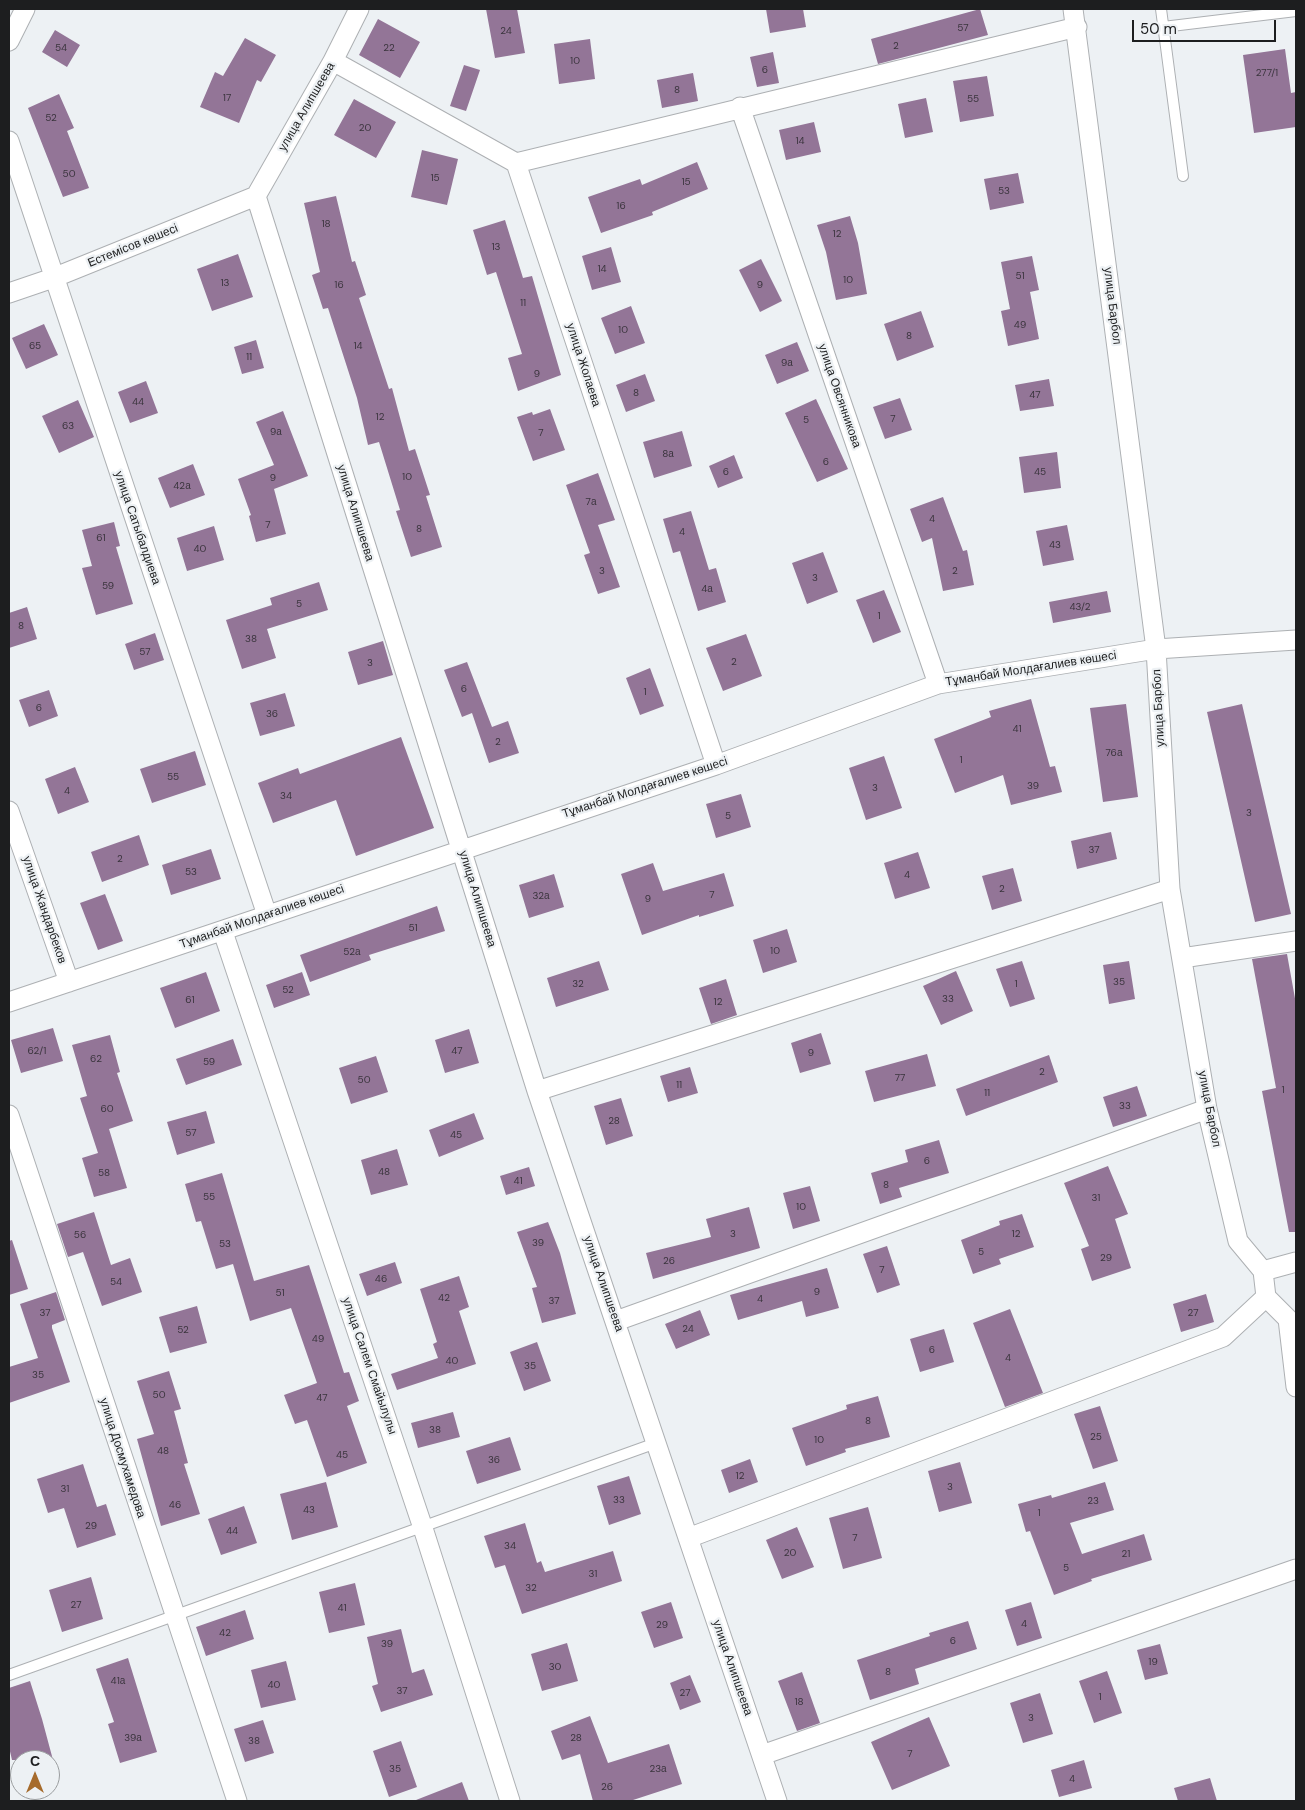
<!DOCTYPE html>
<html>
<head>
<meta charset="utf-8">
<style>
	body { margin:0 }
	#map { position:relative; width:1305px; height:1810px; overflow:hidden; background:#edf1f4; font-family:"DM Sans",sans-serif }
	canvas { display:block }
	.frame { position:absolute; inset:0; border:10px solid #1d1e1f; pointer-events:none }
	.north { position:absolute; left:10px; top:1750px; width:50px; height:50px; box-sizing:border-box; background:#edf1f4; border:1px solid #9a9d9f; border-radius:50%; rotate:0deg; font-size:14px; font-weight:700; line-height:20px; text-align:center; color:#1d1e1f }
	.north::after { content:''; display:block; margin:auto; width:18px; height:22px; background:#a66b2c; clip-path:polygon(50% 0,100% 100%,50% 72%,0 100%) }
	.scale { position:absolute; left:1132px; top:20px; width:144px; height:22px; box-sizing:border-box; border:2px solid #1d1e1f; border-top:0; padding-left:6px; font-size:15px; line-height:18px; white-space:nowrap; color:#1d1e1f; -webkit-text-stroke:4px #edf1f4; paint-order:stroke }
</style>
</head>
<body>
<div id="map">
<canvas width="1305" height="1810"></canvas>
<div class="frame"></div>
<div class="north">С</div>
<div class="scale">50 m</div>
</div>
<script>
const ctx = document.querySelector('canvas').getContext('2d');
ctx.lineJoin = 'round';
function fillPath(path, color) { ctx.fillStyle = color; ctx.fill(path, 'evenodd'); }
function trace(path, color, width, dash) { ctx.strokeStyle = color; ctx.lineWidth = width; ctx.lineCap = dash ? 'butt' : 'round'; ctx.setLineDash(dash || []); ctx.stroke(path); }
function write(font, color, halo, rows, align = 'center') {
  ctx.font = font + ' "DM Sans",sans-serif'; ctx.lineWidth = 4.5; ctx.setLineDash([]); ctx.textBaseline = 'middle'; ctx.strokeStyle = halo; ctx.fillStyle = color; for (const [text, x, y, turn = 0] of rows) {
    ctx.save(); ctx.translate(x, y); ctx.rotate((+turn || 0) * Math.PI / 180); ctx.textAlign = isNaN(turn) ? turn : align; if (halo) ctx.strokeText(text, 0, 0); ctx.fillText(text, 0, 0); ctx.restore();
  }
}
const building = new Path2D(`
	M486,9H517L525,53L495,58Z
	M766,9H803L806,27L770,33Z
	M980,9L988,35L878,64L871,39Z
	M378,19L420,42L400,78L359,55Z
	M55,30L80,45L67,67L42,52Z
	M245,38L276,55L261,82L257,80L239,123L200,107L215,72L223,76Z
	M590,39L595,79L559,84L554,44Z
	M1285,49L1291,93L1296,92V127L1254,133L1243,55Z
	M773,52L779,83L757,87L750,57Z
	M464,65L480,70L466,111L450,106Z
	M693,73L698,101L662,108L657,80Z
	M987,76L994,116L960,122L953,81Z
	M59,94L74,128L67,131L89,188L63,197L28,108Z
	M926,98L933,132L905,138L898,104Z
	M354,99L396,122L376,158L334,135Z
	M814,122L821,152L786,160L779,130Z
	M422,150L458,159L447,205L411,197Z
	M697,162L708,189L652,212L653,215L601,233L588,197L640,179L642,185Z
	M1018,173L1024,203L990,210L984,179Z
	M336,196L352,262L355,261L366,295L359,298L389,389L392,388L409,451L415,449L430,495L426,496L442,547L411,557L396,511L400,510L379,442L368,445L357,398L328,308L323,309L312,275L320,272L304,203Z
	M850,216L858,243L867,294L836,300L826,252L817,225Z
	M505,220L523,278L532,276L561,375L518,391L508,358L522,354L496,272L487,275L473,230Z
	M611,247L621,282L592,290L582,256Z
	M238,254L253,297L212,311L197,269Z
	M1032,256L1039,290L1030,292L1039,339L1008,346L1001,311L1010,309L1001,262Z
	M761,259L782,301L760,312L739,270Z
	M631,306L645,343L615,354L601,318Z
	M921,311L934,347L897,361L884,324Z
	M44,324L58,355L26,369L12,338Z
	M256,340L264,368L242,374L234,347Z
	M797,342L809,371L777,384L765,355Z
	M645,374L655,401L626,412L616,385Z
	M1049,379L1054,406L1020,411L1015,385Z
	M146,381L158,413L130,423L118,392Z
	M900,398L912,430L885,439L873,407Z
	M816,399L848,469L817,482L785,413Z
	M78,400L94,437L59,453L42,416Z
	M550,409L565,450L533,461L517,417L532,412L533,415Z
	M283,411L308,476L274,489L286,534L256,542L249,516L251,515L238,479L274,465L256,422Z
	M682,431L692,466L654,478L643,442Z
	M1057,452L1061,488L1024,493L1019,457Z
	M734,455L743,478L718,488L709,466Z
	M193,464L205,495L170,508L158,478Z
	M598,473L615,520L598,525L620,587L598,594L584,555L590,553L566,485Z
	M943,497L963,551L967,550L974,585L943,591L932,538L922,542L910,509Z
	M691,511L709,570L716,568L726,602L698,611L680,551L673,553L663,519Z
	M114,522L120,546L116,547L133,604L96,615L82,568L92,566L82,530Z
	M1067,525L1074,560L1043,566L1036,531Z
	M214,526L224,560L187,571L177,538Z
	M823,552L838,592L807,604L792,563Z
	M319,582L328,610L267,629L276,658L242,669L226,620L272,605L270,598Z
	M884,590L901,632L873,643L856,600Z
	M1107,591L1111,612L1053,623L1049,602Z
	M27,607L37,639L9,648V613Z
	M155,633L164,660L134,670L125,644Z
	M746,634L762,676L723,691L706,648Z
	M383,641L393,675L358,685L348,652Z
	M467,662L492,727L508,721L519,753L489,763L472,713L462,717L444,670Z
	M650,668L664,706L640,715L626,678Z
	M49,690L58,716L29,727L19,700Z
	M285,693L295,726L260,736L250,703Z
	M1031,699L1050,767L1055,766L1062,792L1011,805L1003,775L955,793L934,739L991,717L989,711Z
	M1126,704L1138,797L1103,802L1090,708Z
	M1242,704L1291,914L1255,922L1207,712Z
	M401,737L434,828L356,856L336,800L273,823L258,783L298,768L300,774Z
	M195,751L206,785L152,803L140,769Z
	M884,756L902,808L866,820L849,768Z
	M75,767L89,802L58,814L45,779Z
	M741,794L751,827L716,838L706,804Z
	M1111,832L1117,859L1077,869L1071,841Z
	M139,835L149,865L102,882L91,852Z
	M211,849L221,879L171,895L162,865Z
	M918,852L930,888L895,899L884,863Z
	M653,863L663,891L724,873L734,906L699,917V915L642,935L621,874Z
	M1013,868L1022,901L992,910L982,876Z
	M554,874L564,907L529,918L519,885Z
	M105,894L123,941L98,950L80,903Z
	M437,906L445,931L369,955L371,960L310,982L300,955Z
	M787,929L797,962L763,973L753,940Z
	M1287,954L1296,1004V1232H1289L1262,1091L1276,1088L1252,959Z
	M599,961L609,990L556,1007L547,978Z
	M1022,961L1035,999L1010,1007L996,969Z
	M1129,961L1135,999L1109,1004L1103,965Z
	M956,971L973,1011L941,1025L923,986Z
	M206,972L220,1011L175,1028L160,988Z
	M302,972L310,995L274,1008L266,985Z
	M726,979L737,1015L711,1024L699,988Z
	M53,1028L63,1061L21,1073L11,1040Z
	M469,1029L479,1063L445,1073L435,1040Z
	M821,1033L831,1064L800,1073L791,1043Z
	M110,1035L120,1072L117,1073L133,1121L109,1129L127,1188L94,1197L82,1158L98,1153L80,1098L87,1096L72,1045Z
	M233,1039L242,1065L186,1085L176,1059Z
	M927,1054L936,1086L874,1102L865,1071Z
	M1049,1055L1058,1082L966,1116L956,1089Z
	M376,1056L388,1092L351,1104L339,1068Z
	M690,1067L698,1093L668,1102L660,1076Z
	M1137,1086L1147,1116L1113,1127L1103,1097Z
	M621,1098L633,1136L606,1145L594,1106Z
	M206,1111L215,1143L177,1155L167,1122Z
	M474,1113L484,1139L439,1157L429,1130Z
	M939,1140L949,1173L899,1188L902,1197L880,1204L871,1173L908,1162L905,1150Z
	M397,1149L408,1185L371,1195L361,1160Z
	M1108,1166L1128,1214L1115,1219L1131,1268L1092,1281L1081,1249L1089,1246L1064,1183Z
	M529,1167L535,1186L506,1195L500,1176Z
	M222,1173L254,1281L309,1265L344,1373L349,1372L359,1401L347,1406L367,1463L327,1477L307,1420L295,1424L284,1395L317,1383L291,1308L250,1321L233,1264L216,1269L201,1221L196,1222L185,1184Z
	M810,1186L820,1221L793,1229L783,1193Z
	M749,1207L760,1248L653,1279L646,1253L711,1237L706,1219Z
	M94,1212L111,1265L130,1258L142,1292L102,1306L83,1252L68,1257L57,1224Z
	M1022,1214L1034,1247L999,1259L1001,1264L973,1274L961,1240L1000,1225L999,1221Z
	M548,1222L560,1253L576,1314L542,1323L532,1288L537,1287L517,1232Z
	M12,1240L28,1289L9,1295V1241Z
	M887,1246L900,1285L877,1293L863,1254Z
	M395,1262L402,1283L367,1296L359,1274Z
	M827,1268L839,1308L806,1317L802,1301L738,1320L730,1295Z
	M459,1276L469,1307L459,1311L476,1364L397,1390L391,1374L438,1358L433,1344L437,1342L420,1289Z
	M56,1292L65,1320L52,1325V1328L70,1382L9,1403V1367L38,1358L20,1304Z
	M1206,1294L1214,1322L1181,1332L1173,1304Z
	M197,1306L207,1343L170,1353L159,1317Z
	M1010,1309L1043,1393L1005,1407L973,1323Z
	M700,1310L710,1335L676,1349L665,1324Z
	M944,1329L954,1362L920,1372L910,1339Z
	M537,1342L551,1381L524,1391L510,1352Z
	M169,1371L181,1409L174,1411L188,1463L184,1464L200,1514L161,1526L137,1439L154,1434L137,1381Z
	M878,1396L890,1437L845,1449L846,1452L806,1466L792,1428L847,1409L846,1405Z
	M1100,1406L1118,1461L1093,1469L1074,1414Z
	M453,1412L460,1437L418,1448L411,1423Z
	M510,1437L521,1470L477,1484L466,1451Z
	M750,1459L758,1482L729,1493L721,1470Z
	M960,1462L972,1503L939,1512L928,1471Z
	M83,1464L97,1507L106,1504L116,1535L77,1548L64,1508L48,1513L37,1479Z
	M629,1476L641,1514L609,1525L597,1486Z
	M326,1482L338,1527L292,1540L280,1494Z
	M1105,1482L1114,1510L1070,1523L1082,1554L1144,1534L1152,1560L1091,1579L1092,1581L1054,1595L1030,1531L1026,1532L1018,1504L1051,1495L1052,1498Z
	M244,1506L257,1543L221,1555L208,1519Z
	M868,1507L882,1558L843,1569L829,1518Z
	M525,1523L537,1563L541,1561L545,1572L613,1551L622,1581L522,1614L505,1565L495,1568L484,1536Z
	M797,1527L814,1567L782,1579L766,1540Z
	M91,1577L103,1619L62,1632L49,1590Z
	M355,1583L365,1625L329,1633L319,1592Z
	M671,1602L683,1638L654,1648L641,1612Z
	M1031,1602L1042,1638L1017,1646L1005,1610Z
	M245,1610L254,1639L206,1656L196,1627Z
	M968,1621L977,1649L915,1669L919,1684L870,1700L857,1660L930,1636L929,1633Z
	M401,1629L412,1673L424,1669L433,1695L381,1712L372,1686L378,1684L367,1637Z
	M567,1643L578,1681L542,1691L531,1654Z
	M1160,1644L1168,1674L1145,1680L1137,1650Z
	M128,1658L157,1752L120,1763L108,1724L114,1722L96,1669Z
	M286,1661L296,1700L261,1708L251,1670Z
	M1107,1671L1122,1713L1094,1723L1079,1681Z
	M802,1672L820,1723L797,1731L778,1681Z
	M690,1675L701,1702L680,1710L670,1683Z
	M30,1681L42,1719L53,1760H12L9,1747V1688Z
	M1040,1693L1053,1734L1023,1743L1010,1703Z
	M590,1716L608,1763L669,1744L682,1784L630,1801H593L580,1754L562,1760L551,1731Z
	M929,1717L950,1766L892,1790L871,1742Z
	M263,1720L274,1753L245,1762L234,1729Z
	M401,1741L417,1787L389,1797L373,1751Z
	M1084,1760L1092,1788L1059,1797L1051,1770Z
	M1210,1778L1217,1801H1178L1174,1788Z
	M462,1782L469,1801H416V1800Z`);
const service = new Path2D(`
	M1161,9L1183,176
	M1163,27L1296,11
	M9,1675L656,1443`);
const minor = new Path2D(`
	M359,9L333,61L256,196L537,1091L777,1801
	M1073,9L1156,649L1170,889L1207,1109L1238,1241L1263,1271L1266,1297L1288,1319L1296,1387
	M9,41L25,9
	M333,61L516,163L716,765
	M740,107L938,684
	M9,141L267,915
	M516,163L1077,27
	M9,293L53,278L256,196
	M9,811L69,982
	M223,932L422,1525L510,1801
	M1182,958L1296,941
	M9,1002L716,765L938,684L1156,649L1296,640
	M537,1091L1170,889
	M9,1115L237,1801
	M1263,1271L1296,1262
	M616,1321L1207,1109
	M688,1538L1223,1337L1266,1297
	M762,1755L1296,1569`);
const numberNames = [
	["57",963,28],
	["24",506,31],
	["2",896,46],
	["54",61,48],
	["22",389,48],
	["10",575,61],
	["6",765,70],
	["277/1",1267,73],
	["8",677,90],
	["17",227,98],
	["55",973,99],
	["52",51,118],
	["20",365,128],
	["14",800,141],
	["50",69,174],
	["15",435,178],
	["15",686,182],
	["53",1004,191],
	["16",621,206],
	["18",326,224],
	["12",837,234],
	["13",496,247],
	["14",602,269],
	["51",1020,276],
	["10",848,280],
	["13",225,283],
	["16",339,285],
	["9",760,285],
	["11",523,303],
	["49",1020,325],
	["10",623,330],
	["8",909,336],
	["65",35,346],
	["14",358,346],
	["11",249,357],
	["9а",787,363],
	["9",537,374],
	["8",636,393],
	["47",1035,395],
	["44",138,402],
	["12",380,417],
	["7",893,419],
	["5",806,420],
	["63",68,426],
	["9а",276,432],
	["7",541,433],
	["8а",668,454],
	["6",826,462],
	["6",726,472],
	["45",1040,472],
	["10",407,477],
	["9",273,478],
	["42а",182,486],
	["7а",591,502],
	["4",932,519],
	["7",268,525],
	["8",419,529],
	["4",682,532],
	["61",101,538],
	["43",1055,545],
	["40",200,549],
	["3",602,571],
	["2",955,571],
	["3",815,578],
	["59",108,586],
	["4а",707,589],
	["5",299,604],
	["43/2",1080,607],
	["1",879,616],
	["8",21,626],
	["38",251,639],
	["57",145,652],
	["2",734,662],
	["3",370,663],
	["6",464,689],
	["1",645,692],
	["6",39,708],
	["36",272,714],
	["41",1017,729],
	["2",498,742],
	["76а",1114,753],
	["1",961,760],
	["55",173,777],
	["39",1033,786],
	["3",875,788],
	["4",67,791],
	["34",286,796],
	["3",1249,813],
	["5",728,816],
	["37",1094,850],
	["2",120,859],
	["53",191,872],
	["4",907,875],
	["2",1002,889],
	["7",712,895],
	["32а",541,896],
	["9",648,899],
	["51",413,928],
	["10",775,951],
	["52а",352,952],
	["35",1119,982],
	["32",578,984],
	["1",1016,984],
	["52",288,990],
	["33",948,999],
	["61",190,1000],
	["12",718,1002],
	["62/1",37,1051],
	["47",457,1051],
	["9",811,1053],
	["62",96,1059],
	["59",209,1062],
	["2",1042,1072],
	["77",900,1078],
	["50",364,1080],
	["11",679,1085],
	["1",1283,1090],
	["11",987,1093],
	["33",1125,1106],
	["60",107,1109],
	["28",614,1121],
	["57",191,1133],
	["45",456,1135],
	["6",927,1161],
	["48",384,1172],
	["58",104,1173],
	["41",518,1181],
	["8",886,1185],
	["55",209,1197],
	["31",1096,1198],
	["10",801,1207],
	["3",733,1234],
	["12",1016,1234],
	["56",80,1235],
	["39",538,1243],
	["53",225,1244],
	["5",981,1252],
	["29",1106,1258],
	["26",669,1261],
	["7",882,1270],
	["46",381,1279],
	["54",116,1282],
	["9",817,1292],
	["51",280,1293],
	["42",444,1298],
	["4",760,1299],
	["37",554,1301],
	["37",45,1313],
	["27",1193,1313],
	["24",688,1329],
	["52",183,1330],
	["49",318,1339],
	["6",932,1350],
	["4",1008,1358],
	["40",452,1361],
	["35",530,1366],
	["35",38,1375],
	["50",159,1395],
	["47",322,1398],
	["8",868,1421],
	["38",435,1430],
	["25",1096,1437],
	["10",819,1440],
	["48",163,1451],
	["45",342,1455],
	["36",494,1460],
	["12",740,1476],
	["3",950,1487],
	["31",65,1489],
	["33",619,1500],
	["23",1093,1501],
	["46",175,1505],
	["43",309,1510],
	["1",1039,1513],
	["29",91,1526],
	["44",232,1531],
	["7",855,1538],
	["34",510,1546],
	["20",790,1553],
	["21",1126,1554],
	["5",1066,1568],
	["31",593,1574],
	["32",531,1588],
	["27",76,1605],
	["41",342,1608],
	["4",1024,1624],
	["29",662,1625],
	["42",225,1633],
	["6",953,1641],
	["39",387,1644],
	["19",1153,1662],
	["30",555,1667],
	["8",888,1672],
	["41а",118,1681],
	["40",274,1685],
	["37",402,1691],
	["27",685,1693],
	["1",1100,1697],
	["18",799,1702],
	["3",1031,1718],
	["39а",133,1738],
	["28",576,1738],
	["38",254,1741],
	["7",910,1754],
	["35",395,1769],
	["23а",658,1769],
	["4",1072,1779],
	["26",607,1787]
];
const streetNames = [
	["улица Алипшеева",307,107,-60],
	["Естемісов көшесі",133,246,-22],
	["улица Барбол",1112,306,83],
	["улица Жолаева",583,365,72],
	["улица Овсянникова",839,396,71],
	["улица Алипшеева",355,513,73],
	["улица Сатыбалдиева",137,528,71],
	["Тұманбай Молдағалиев көшесі",1031,669,-9],
	["улица Барбол",1159,708,-93],
	["Тұманбай Молдағалиев көшесі",645,788,-18],
	["улица Алипшеева",477,899,73],
	["улица Жандарбеков",44,910,71],
	["Тұманбай Молдағалиев көшесі",262,917,-19],
	["улица Барбол",1209,1109,79],
	["улица Алипшеева",603,1284,71],
	["улица Салем Смайылулы",369,1366,71],
	["улица Досмухамедова",122,1458,72],
	["улица Алипшеева",732,1668,71]
];
fillPath(building, '#937597');
trace(service, '#adb0b3', 12);
trace(minor, '#adb0b3', 21);
trace(service, '#fff', 10);
trace(minor, '#fff', 19);
write('10px', '#3a343d', null, numberNames);
write('12px', '#1d1e1f', '#edf1f4', streetNames);
</script>
</body>
</html>
